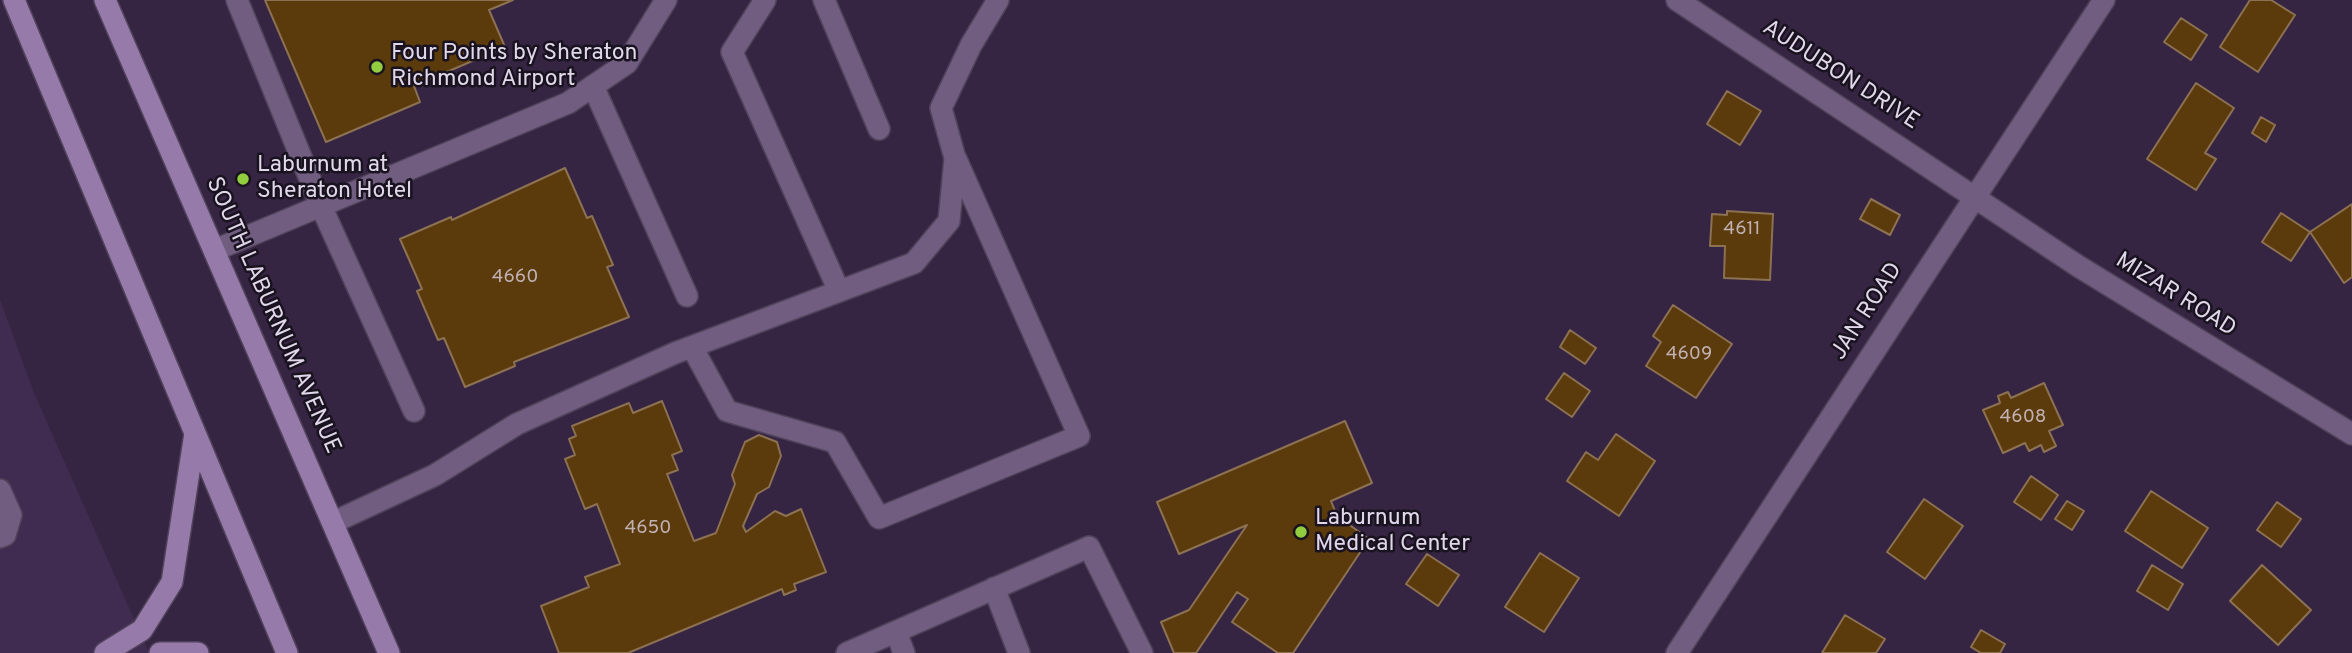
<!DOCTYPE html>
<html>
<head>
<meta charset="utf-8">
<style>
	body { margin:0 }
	canvas { display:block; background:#352542 }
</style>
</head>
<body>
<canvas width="2352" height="653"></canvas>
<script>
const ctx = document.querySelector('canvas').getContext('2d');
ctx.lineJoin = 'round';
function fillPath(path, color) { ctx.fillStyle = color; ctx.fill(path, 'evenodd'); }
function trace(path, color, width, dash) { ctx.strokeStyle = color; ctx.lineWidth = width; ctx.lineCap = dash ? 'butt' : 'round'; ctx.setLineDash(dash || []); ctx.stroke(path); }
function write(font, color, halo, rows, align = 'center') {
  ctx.font = font + ' Overpass,sans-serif'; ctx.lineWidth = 5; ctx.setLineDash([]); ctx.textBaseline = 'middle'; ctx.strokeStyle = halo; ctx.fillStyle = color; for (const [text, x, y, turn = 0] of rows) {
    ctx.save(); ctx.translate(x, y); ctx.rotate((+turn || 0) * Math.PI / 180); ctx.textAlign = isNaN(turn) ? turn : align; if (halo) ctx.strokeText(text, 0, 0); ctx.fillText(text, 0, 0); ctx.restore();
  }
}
const built = new Path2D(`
	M0,300L34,393L149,653H0Z`);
const building = new Path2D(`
	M265,0H513L489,10L505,47L414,86L420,102L326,142Z
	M2250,0H2271L2295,15L2258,72L2220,47Z
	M2181,18L2207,35L2191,60L2164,42Z
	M2196,83L2234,108L2205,153L2216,159L2196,190L2147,159Z
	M1727,91L1761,111L1740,145L1707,124Z
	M2261,117L2275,125L2266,142L2252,133Z
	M565,168L587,218L592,216L613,265L607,267L629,317L514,362L515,366L465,387L444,338L438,340L417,291L422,289L400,239L451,217L452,220Z
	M1871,199L1900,215L1890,235L1860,219Z
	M2352,204V277L2344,283L2310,232Z
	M1727,211L1773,214L1770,280L1724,278L1725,246H1710L1712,214L1727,215Z
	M2281,213L2310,232L2291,261L2262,242Z
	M1673,305L1732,344L1696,398L1646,366L1661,342L1653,336Z
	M1570,330L1596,348L1585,364L1560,347Z
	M1564,373L1590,391L1572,417L1546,399Z
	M2044,383L2063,425L2049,431L2056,446L2044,452L2041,445L2029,451L2025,443L2003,453L1983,410L2000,403L1998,396L2008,392L2011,398Z
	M662,401L682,451L672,455L678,470L667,474L694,541L716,533L735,484L732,475L745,442L759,435L777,442L781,456L769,487L757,494L743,526L746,532L775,511L786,516L801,509L826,572L794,584L796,590L784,595L782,589L628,653H559L541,606L589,587L585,577L620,564L597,504L585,509L565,459L575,455L569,439L576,436L572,426L629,403L633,413Z
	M1345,421L1372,483L1331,501L1337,516L1369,539L1293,653H1278L1232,622L1248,599L1237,592L1196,653H1174L1161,622L1189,610L1247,525L1179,554L1157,502Z
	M1616,434L1655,461L1619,516L1567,481L1586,452L1598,460Z
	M2031,476L2058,495L2041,520L2014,502Z
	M2151,491L2208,528L2182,568L2125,531Z
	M1924,499L1963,526L1925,579L1887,552Z
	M2067,501L2084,511L2072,530L2055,519Z
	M2277,502L2301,519L2281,547L2257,530Z
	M1540,553L1579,578L1544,632L1505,607Z
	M1427,554L1459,575L1438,606L1406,584Z
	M2152,565L2183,584L2168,610L2137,591Z
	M2262,565L2311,610L2278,645L2230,601Z
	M1845,615L1885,639L1876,653H1822Z
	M1981,630L2005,644L2000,653H1981L1971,647Z`);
const minor = new Path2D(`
	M237,0L321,206L414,411
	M765,0L732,52L839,291
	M824,0L879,129
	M1677,0L2078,266L2352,434
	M593,86L687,296
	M215,250L568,103L627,63L666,0
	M692,347L727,411L835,442L879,518L1079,436L956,159
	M0,490L11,515L5,535L0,537
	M334,522L435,475L517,424L675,353L914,263L949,221L955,158L941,108L971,45L998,0
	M994,588L1019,653
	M896,632L904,653
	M847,653L1089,547L1142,653
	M1677,653L2104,0`);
const major = new Path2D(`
	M14,0L287,653
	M105,0L389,653
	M105,653L142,630L172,582L195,433
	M160,653H198`);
const markers = [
	[377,67,7,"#91cd3f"],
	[243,179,7,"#91cd3f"],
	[1301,532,7,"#91cd3f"]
];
const numberNames = [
	["4611",1742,230],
	["4660",515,278],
	["4609",1689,355],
	["4608",2023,418],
	["4650",648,529]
];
const poiNames = [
	["Four Points by Sheraton",391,54],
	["Richmond Airport",391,80],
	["Laburnum at",257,166],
	["Sheraton Hotel",257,192],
	["Laburnum",1315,519],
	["Medical Center",1315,545]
];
const streetNames = [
	["AUDUBON DRIVE",1840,76,33],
	["MIZAR ROAD",2175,296,32],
	["JAN ROAD",1868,312,-57],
	["SOUTH LABURNUM AVENUE",272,316,66]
];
fillPath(built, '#402c50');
fillPath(building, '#5b3a0c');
trace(building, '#8c7152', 2);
trace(minor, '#50425a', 24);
trace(major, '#50425a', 24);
trace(minor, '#705d7f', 21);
trace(major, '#957aaa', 21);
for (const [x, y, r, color] of markers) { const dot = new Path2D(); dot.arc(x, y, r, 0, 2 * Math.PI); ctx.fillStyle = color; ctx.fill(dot); trace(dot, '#19121f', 2.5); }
write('19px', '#c0b0b2', null, numberNames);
write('23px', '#e1d7ea', '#19121f', poiNames, 'left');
write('23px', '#e1d7ea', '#19121f', streetNames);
</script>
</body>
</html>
